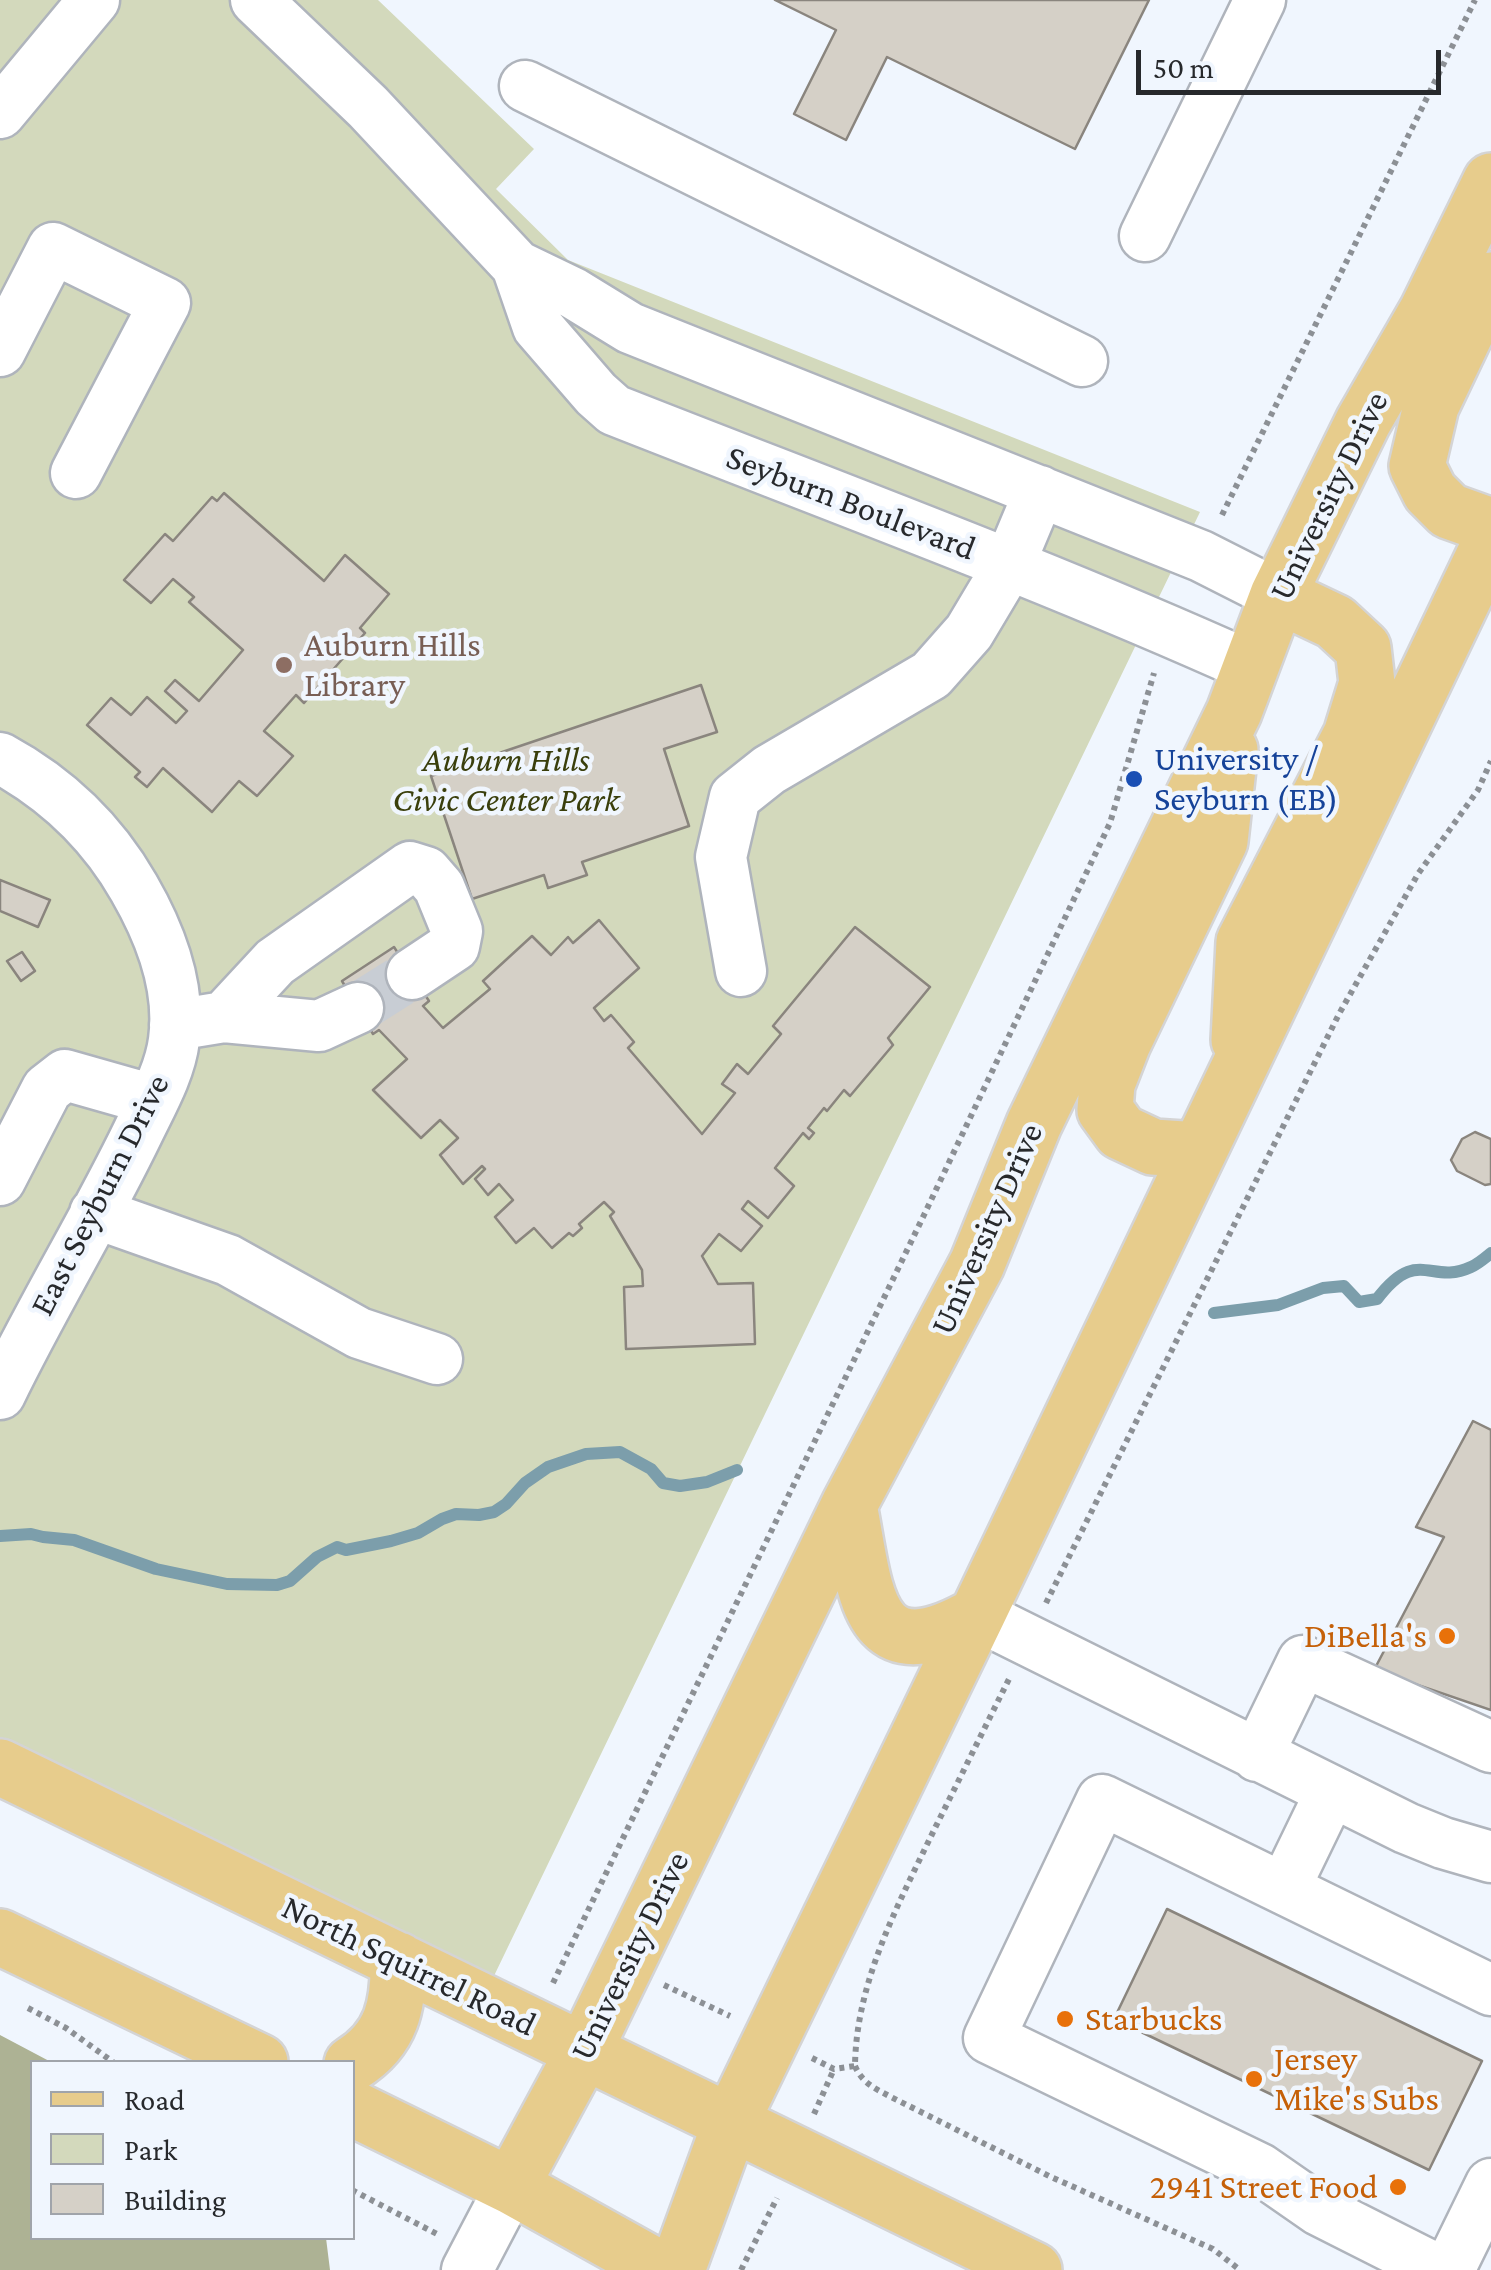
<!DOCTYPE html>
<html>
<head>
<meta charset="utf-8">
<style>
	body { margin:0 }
	#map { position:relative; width:1491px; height:2270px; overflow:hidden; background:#f0f6fe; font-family:"Crimson Pro",serif }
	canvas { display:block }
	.legend { position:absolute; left:30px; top:2060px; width:325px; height:180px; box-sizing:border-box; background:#f0f6fe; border:2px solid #a0a4aa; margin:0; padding:12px 18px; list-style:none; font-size:30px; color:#27292c }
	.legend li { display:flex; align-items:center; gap:20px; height:50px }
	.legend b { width:50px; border:2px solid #a0a4aa }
	.scale { position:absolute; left:1136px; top:50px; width:305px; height:45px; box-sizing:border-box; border:5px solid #27292c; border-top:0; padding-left:12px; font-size:30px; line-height:35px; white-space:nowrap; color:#27292c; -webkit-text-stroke:8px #f0f6fe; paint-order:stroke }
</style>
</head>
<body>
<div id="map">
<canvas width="1491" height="2270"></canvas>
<ul class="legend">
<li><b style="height:12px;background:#e7cc8c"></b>Road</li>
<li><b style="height:28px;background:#d3d9bc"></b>Park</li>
<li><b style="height:28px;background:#d5d0c7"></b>Building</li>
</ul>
<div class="scale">50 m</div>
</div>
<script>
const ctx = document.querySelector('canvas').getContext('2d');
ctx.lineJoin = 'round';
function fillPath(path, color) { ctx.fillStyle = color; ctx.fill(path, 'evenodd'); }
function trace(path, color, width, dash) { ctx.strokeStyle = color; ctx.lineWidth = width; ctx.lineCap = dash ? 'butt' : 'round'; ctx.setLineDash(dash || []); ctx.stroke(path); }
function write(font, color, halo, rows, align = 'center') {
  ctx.font = font + ' "Crimson Pro",serif'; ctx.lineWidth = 9; ctx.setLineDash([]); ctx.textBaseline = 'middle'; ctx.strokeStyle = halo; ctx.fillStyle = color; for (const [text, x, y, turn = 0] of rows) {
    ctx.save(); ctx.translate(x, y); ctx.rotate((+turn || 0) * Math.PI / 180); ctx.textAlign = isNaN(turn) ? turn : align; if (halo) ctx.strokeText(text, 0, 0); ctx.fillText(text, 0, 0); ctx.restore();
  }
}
const green = new Path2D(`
	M0,0H378L534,149L496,189L568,260L1200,512L492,1980L0,1755Z`);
const forest = new Path2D(`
	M0,2035L51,2062H32V2238H326L330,2270H0Z`);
const stream = new Path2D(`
	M1214,1313L1278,1305L1323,1288L1344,1286L1359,1302L1377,1299C1418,1245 1430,1286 1471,1267C1478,1264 1485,1258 1491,1253
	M0,1536L31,1534L43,1537L74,1540L156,1569L227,1584L277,1585L290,1581L317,1557L337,1547L346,1550L391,1541L418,1533L442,1519L456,1514L479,1515L494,1512L506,1504L525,1483L548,1467L586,1454L620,1452L651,1469L663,1483L680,1486L707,1482L737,1470`);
const building = new Path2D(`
	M775,0H1149L1075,149L887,57L846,140L794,114L836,30Z
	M224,493L324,581L345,555L389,594L360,628L365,633L304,703L296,695L264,731L293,756L257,796L239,781L212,812L163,768L147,787L135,777L140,772L87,725L111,698L131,715L147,697L176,723L187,711L165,691L175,680L199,701L243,650L189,602L194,597L173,579L151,603L124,580L165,534L173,541L212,497L217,501Z
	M701,685L717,732L664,749L689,826L582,862L587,875L548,888L544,875L472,899L431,776Z
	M0,880L50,900L38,927L0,911Z
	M599,920L639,968L594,1008L604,1021L611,1015L634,1042L628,1048L702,1134L735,1093L722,1084L737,1064L748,1074L781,1034L773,1026L855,927L930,987L888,1038L893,1045L850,1096L844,1090L827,1111L824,1108L808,1128L814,1133L809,1139L803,1133L775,1168L794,1186L768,1218L748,1201L742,1209L762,1226L741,1251L719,1234L702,1256L718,1284L753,1283L755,1344L626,1349L624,1287L643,1286L642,1270L610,1216L614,1212L604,1202L579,1224L582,1228L573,1236L569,1233L552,1248L534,1228L516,1243L495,1217L513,1200L499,1184L488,1195L475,1179L485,1169L482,1166L463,1184L440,1155L458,1138L440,1120L421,1138L373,1090L407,1059L379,1030L373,1034L342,981L394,947L429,1001L423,1006L443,1028L490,989L483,981L532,936L551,955L568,937L573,943Z
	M22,952L35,971L21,981L7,961Z
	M1475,1132L1491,1139V1184L1485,1185L1457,1171L1451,1160L1462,1139Z
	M1473,1421L1491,1430V1710L1374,1670L1444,1537L1416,1527Z
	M1167,1909L1482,2061L1429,2170L1114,2019Z`);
const minorTunnel = new Path2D(`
	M358,1008L412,974`);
const path = new Path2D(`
	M1222,515L1475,0
	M1046,1603L1339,1014L1418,874L1478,790L1491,761
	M553,1983L924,1215L1110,823L1154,673
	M664,1985L730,2016
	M28,2008L66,2028L113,2062
	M812,2058L834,2069L855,2066C856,1981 899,1903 935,1828C960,1778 985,1727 1010,1677
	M855,2066C862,2083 876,2089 891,2097L1049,2176L1213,2249L1240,2270
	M814,2114L834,2069
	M352,2190L437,2234
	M741,2270L777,2198`);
const minor = new Path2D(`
	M256,0L368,107L517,266L573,293L630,328L1201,556L1278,595
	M525,86L1082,361
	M0,113L94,0
	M1145,236L1260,0
	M517,266L538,327L596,394L614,410C827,494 1042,573 1251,667
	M0,351L53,248L165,303L76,473
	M0,758C57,789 102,832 134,888C160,933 181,987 174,1040C170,1072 152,1103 138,1132C95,1221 43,1305 0,1394
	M741,971L721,857L735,797L769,770L931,675L969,632L1009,565L1040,491
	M224,1017L319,1026L358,1008
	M175,1025L224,1017L275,962L410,867L426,872L439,887L457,931L454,946L412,974
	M0,1180L47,1089L65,1075L153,1100
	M95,1213L228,1260L359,1333L437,1359
	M977,1615L1406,1828L1443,1843L1491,1857
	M1257,1756L1303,1661L1491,1747
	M1284,1889L1331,1792
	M467,2270L511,2186
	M1438,2270L1319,2210L1260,2169L989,2038L1102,1800L1491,1990
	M1449,2270L1491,2184`);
const major = new Path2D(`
	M1491,280L1431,406L1417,466L1430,492L1449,511L1491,526
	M1239,1040L1244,942L1351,735L1367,683L1363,648L1335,622L1278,595
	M1198,1150L1153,1147L1121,1132L1105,1110L1107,1084L1123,1043L1220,841L1230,750
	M849,1505C866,1590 864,1679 977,1615
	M0,1767L1034,2270
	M0,1937L260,2062
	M352,2064C392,2039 399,2005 398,1960
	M352,2108L511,2186L662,2270
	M511,2186L584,2051L849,1505L977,1264L1034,1124L1234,712L1278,595L1363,422L1427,311L1491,181
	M677,2270L731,2122L977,1615L1491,541`);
const markers = [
	[284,665,10,"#8d6e63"],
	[1134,779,10,"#1a4fb4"],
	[1447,1636,10,"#e8710a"],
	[1065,2019,10,"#e8710a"],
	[1254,2079,10,"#e8710a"],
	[1398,2187,10,"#e8710a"]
];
const streetNames = [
	["University Drive",1329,496,-64],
	["Seyburn Boulevard",851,503,21],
	["East Seyburn Drive",100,1195,-63],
	["University Drive",987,1229,-66],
	["University Drive",630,1956,-64],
	["North Squirrel Road",409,1966,26]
];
const educationNames = [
	["Auburn Hills",304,645],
	["Library",304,685]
];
const transitNames = [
	["University /",1154,759],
	["Seyburn (EB)",1154,799]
];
const parkNames = [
	["Auburn Hills",506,760],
	["Civic Center Park",506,800]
];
const foodNames = [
	["DiBella's",1427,1636],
	["Starbucks",1085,2019,"left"],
	["Jersey",1274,2059,"left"],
	["Mike's Subs",1274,2099,"left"],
	["2941 Street Food",1378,2187]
];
fillPath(green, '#d3d9bc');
fillPath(forest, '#adb294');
trace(stream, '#7c9eab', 12);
fillPath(building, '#d5d0c7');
trace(building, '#8a857e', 2.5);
trace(minorTunnel, '#c8cdd4', 50, [50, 25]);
trace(minor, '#afb4bc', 55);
trace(major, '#d4d4d5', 60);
trace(path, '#8c9095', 6, [5, 5]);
trace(minor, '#fff', 50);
trace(major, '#e7cc8c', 55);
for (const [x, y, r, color] of markers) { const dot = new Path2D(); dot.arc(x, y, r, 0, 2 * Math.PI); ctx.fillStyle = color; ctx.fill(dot); trace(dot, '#f0f6fe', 4); }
write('35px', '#27292c', '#f0f6fe', streetNames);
write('35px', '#785e54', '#f0f6fe', educationNames, 'left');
write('35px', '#164399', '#f0f6fe', transitNames, 'left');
write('italic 35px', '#3a3f0c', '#f0f6fe', parkNames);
write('35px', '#c56008', '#f0f6fe', foodNames, 'right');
</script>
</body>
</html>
